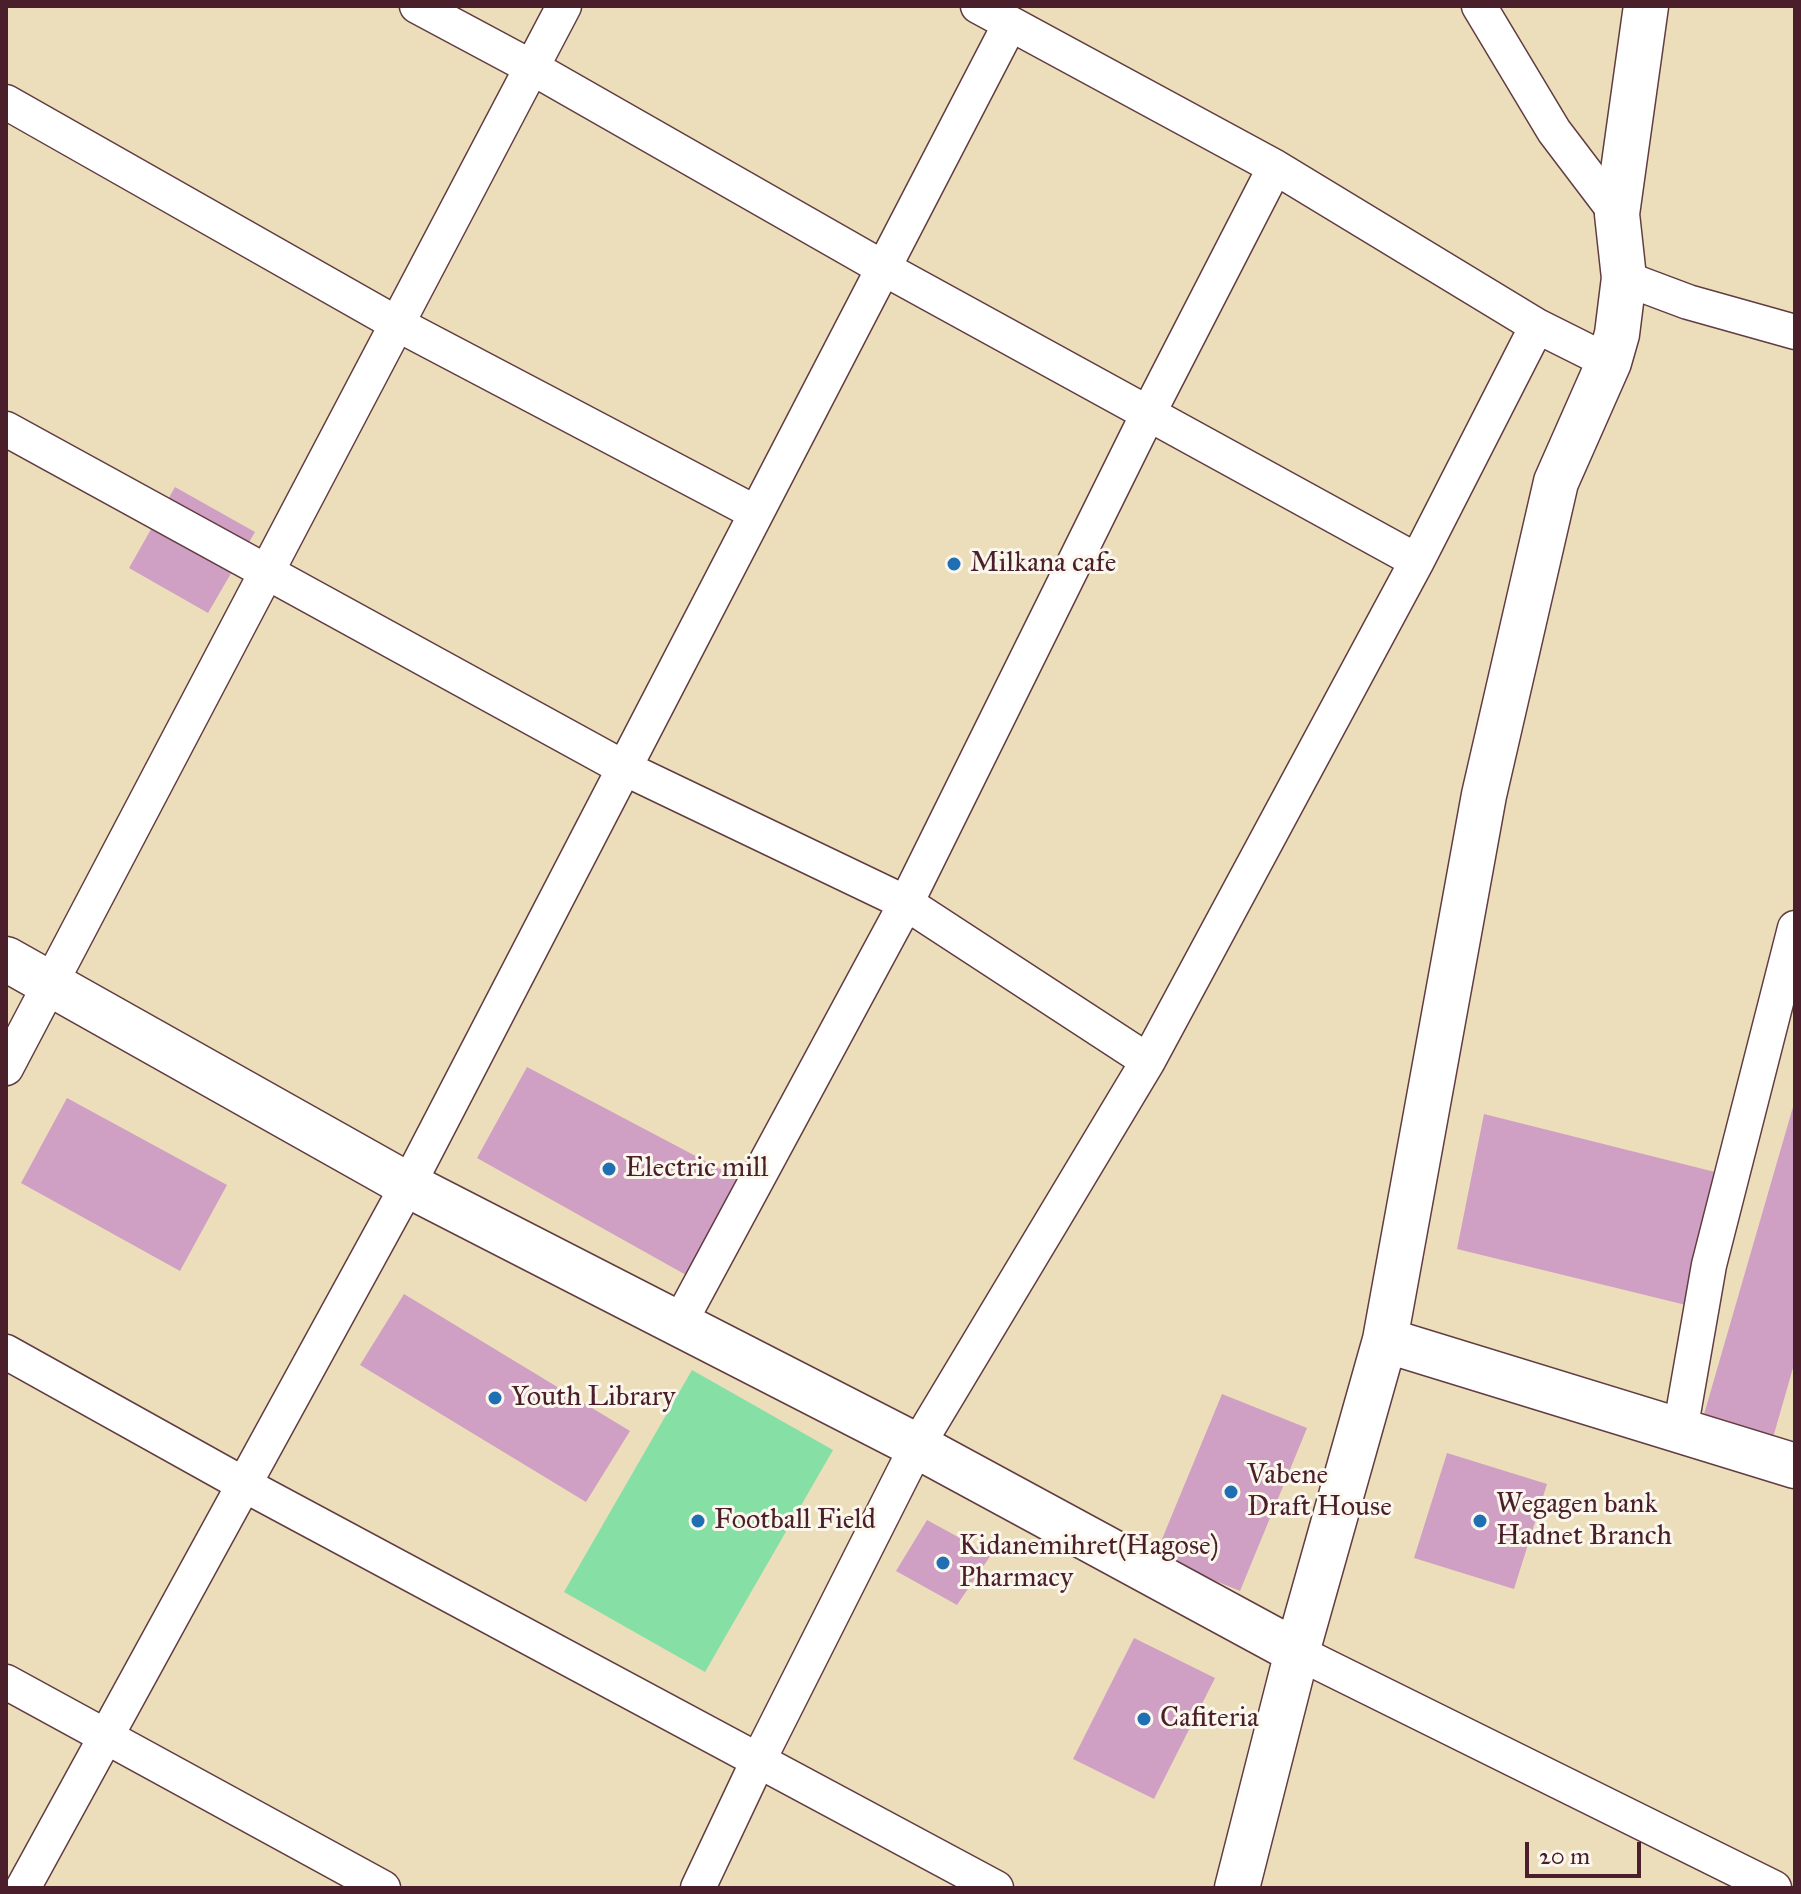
<!DOCTYPE html>
<html>
<head>
<meta charset="utf-8">
<style>
	body { margin:0 }
	#map { position:relative; width:1801px; height:1894px; overflow:hidden; background:#ecdebb; font-family:"IM FELL Great Primer",serif }
	canvas { display:block }
	.frame { position:absolute; inset:0; border:8px solid #4a1f2b; pointer-events:none }
	.scale { position:absolute; left:1525px; top:1842px; width:116px; height:36px; box-sizing:border-box; border:4px solid #4a1f2b; border-top:0; padding-left:10px; font-size:24px; line-height:28px; white-space:nowrap; color:#4a1f2b; -webkit-text-stroke:6px #fbf7ec; paint-order:stroke }
</style>
</head>
<body>
<div id="map">
<canvas width="1801" height="1894"></canvas>
<div class="frame"></div>
<div class="scale">20 m</div>
</div>
<script>
const ctx = document.querySelector('canvas').getContext('2d');
ctx.lineJoin = 'round';
function fillPath(path, color) { ctx.fillStyle = color; ctx.fill(path, 'evenodd'); }
function trace(path, color, width, dash) { ctx.strokeStyle = color; ctx.lineWidth = width; ctx.lineCap = dash ? 'butt' : 'round'; ctx.setLineDash(dash || []); ctx.stroke(path); }
function write(font, color, halo, rows, align = 'center') {
  ctx.font = font + ' "IM FELL Great Primer",serif'; ctx.lineWidth = 6; ctx.setLineDash([]); ctx.textBaseline = 'middle'; ctx.strokeStyle = halo; ctx.fillStyle = color; for (const [text, x, y, turn = 0] of rows) {
    ctx.save(); ctx.translate(x, y); ctx.rotate((+turn || 0) * Math.PI / 180); ctx.textAlign = isNaN(turn) ? turn : align; if (halo) ctx.strokeText(text, 0, 0); ctx.fillText(text, 0, 0); ctx.restore();
  }
}
const green = new Path2D(`
	M692,1370L833,1450L705,1672L564,1592Z`);
const building = new Path2D(`
	M175,487L255,532L208,613L129,568Z
	M527,1067L743,1181L695,1280L477,1158Z
	M67,1098L227,1185L180,1271L21,1183Z
	M1795,1100V1361L1768,1455L1698,1435Z
	M1484,1114L1715,1172L1690,1306L1457,1249Z
	M404,1294L630,1431L586,1502L360,1365Z
	M1222,1394L1307,1428L1240,1591L1155,1556Z
	M1447,1453L1547,1484L1514,1589L1414,1558Z
	M927,1520L991,1555L957,1605L896,1571Z
	M1134,1638L1215,1678L1154,1799L1073,1759Z`);
const street = new Path2D(`
	M417,6L531,67L885,269L1417,561
	M978,6L1275,167L1537,326L1609,362
	M1479,6L1554,131L1617,214
	M6,102L399,325L756,513
	M1624,278L1688,302L1795,332
	M6,429L624,768L906,903L1148,1061
	M6,1068L564,6
	M680,1322L906,903L1149,412L1275,167
	M6,1352L243,1484L996,1888
	M1680,1431L1709,1265L1795,928
	M1297,1652L1774,1888
	M6,1682L383,1888
	M23,1888L408,1185L1010,24
	M698,1888L758,1761L917,1446L1148,1061L1417,561L1537,326`);
const secondary = new Path2D(`
	M6,959L408,1185L917,1446L1297,1652
	M1385,1340L1795,1466
	M1237,1888L1297,1652L1385,1340L1484,795L1556,482L1609,362L1617,334L1624,278L1617,214L1646,6`);
const markers = [
	[954,564,8,"#1f6fb2"],
	[609,1169,8,"#1f6fb2"],
	[495,1398,8,"#1f6fb2"],
	[1231,1492,8,"#1f6fb2"],
	[698,1521,8,"#1f6fb2"],
	[1480,1521,8,"#1f6fb2"],
	[943,1563,8,"#1f6fb2"],
	[1144,1719,8,"#1f6fb2"]
];
const poiNames = [
	["Milkana cafe",970,564],
	["Electric mill",625,1169],
	["Youth Library",511,1398],
	["Vabene",1247,1476],
	["Draft House",1247,1508],
	["Wegagen bank",1496,1505],
	["Hadnet Branch",1496,1537],
	["Football Field",714,1521],
	["Kidanemihret(Hagose)",959,1547],
	["Pharmacy",959,1579],
	["Cafiteria",1160,1719]
];
fillPath(green, '#86dfa5');
fillPath(building, '#cfa0c3');
trace(street, '#623c41', 37);
trace(secondary, '#623c41', 47);
trace(street, '#fff', 34);
trace(secondary, '#fff', 44);
for (const [x, y, r, color] of markers) { const dot = new Path2D(); dot.arc(x, y, r, 0, 2 * Math.PI); ctx.fillStyle = color; ctx.fill(dot); trace(dot, '#fbf7ec', 3); }
write('28px', '#4a1f2b', '#fbf7ec', poiNames, 'left');
</script>
</body>
</html>
